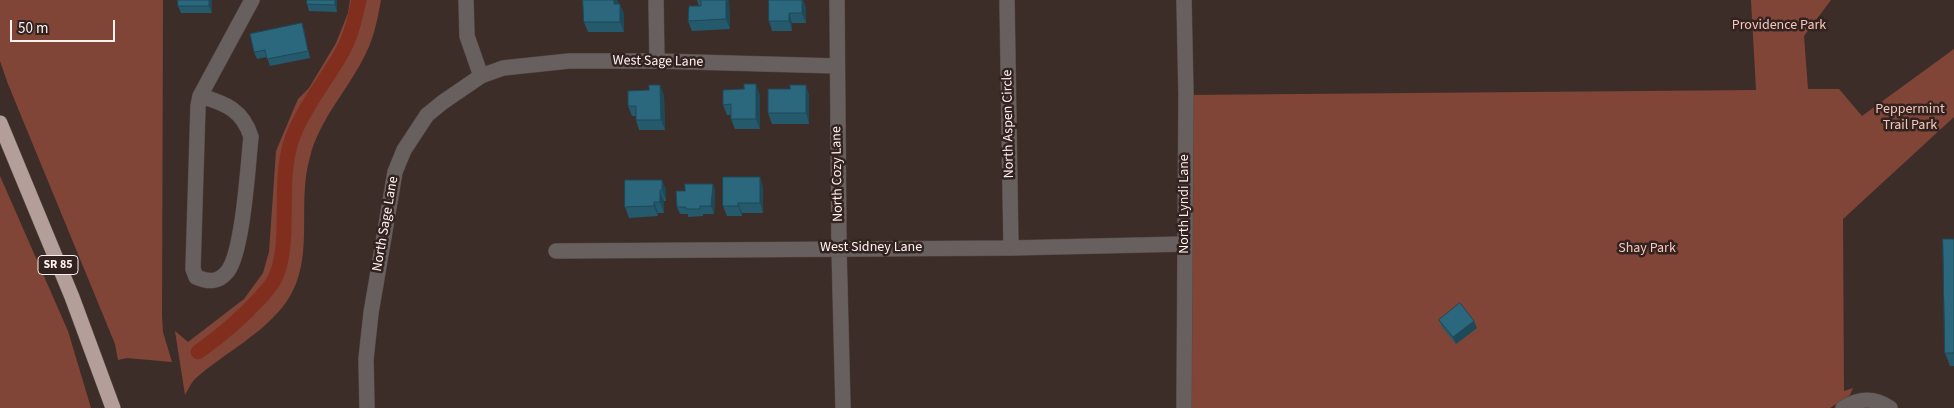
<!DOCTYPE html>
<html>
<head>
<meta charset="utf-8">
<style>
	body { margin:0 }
	#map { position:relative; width:1954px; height:408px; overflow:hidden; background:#3d2d29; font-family:"Source Sans 3",sans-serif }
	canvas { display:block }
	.scale { position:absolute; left:10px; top:20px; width:105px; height:22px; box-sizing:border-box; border:2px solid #fdf1ef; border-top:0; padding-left:6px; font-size:15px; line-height:18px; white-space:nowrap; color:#fdf1ef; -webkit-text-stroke:4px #332320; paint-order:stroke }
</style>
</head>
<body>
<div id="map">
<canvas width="1954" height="408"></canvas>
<div class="scale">50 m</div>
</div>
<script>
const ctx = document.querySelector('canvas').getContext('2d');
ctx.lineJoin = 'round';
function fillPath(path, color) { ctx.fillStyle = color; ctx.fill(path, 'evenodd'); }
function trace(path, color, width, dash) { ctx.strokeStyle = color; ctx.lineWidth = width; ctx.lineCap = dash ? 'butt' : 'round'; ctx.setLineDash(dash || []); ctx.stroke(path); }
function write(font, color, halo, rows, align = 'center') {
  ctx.font = font + ' "Source Sans 3",sans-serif'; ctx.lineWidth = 5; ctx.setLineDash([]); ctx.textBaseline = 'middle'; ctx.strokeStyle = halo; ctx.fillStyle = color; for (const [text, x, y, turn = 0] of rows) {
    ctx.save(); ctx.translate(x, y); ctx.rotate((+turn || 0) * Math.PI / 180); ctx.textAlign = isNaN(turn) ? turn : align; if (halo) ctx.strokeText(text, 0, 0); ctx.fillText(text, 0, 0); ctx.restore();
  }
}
const green = new Path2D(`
	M0,0H163L162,316L163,332L172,362L127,358L118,360L115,344L8,84L0,61Z
	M350,0H381C377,22 373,42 362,61C345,93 319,121 310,157C296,205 316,258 287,301C263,335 225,352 195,379C191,383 188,390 185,395L175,331L188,342L244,299L263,273L269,252L276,151L298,99L309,88L336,43L348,13Z
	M1751,0H1831L1804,36L1808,89H1839L1862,116L1954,49V117L1843,219L1844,391L1853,388L1850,395L1830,408H1184L1186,95L1756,90Z
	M0,176L68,331L91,408H0Z`);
const canal = new Path2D(`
	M198,352C222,335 242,318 261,297C265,292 270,287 273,282C282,267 284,240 284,223C285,191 282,159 296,129C308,102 327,79 341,54C351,37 355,19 359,0`);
const minor = new Path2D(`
	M466,0L467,36L481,76
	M656,0L657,61
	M837,0L839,248L843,408
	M1007,0L1011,248
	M200,96C225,103 243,110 251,137C248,164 243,254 227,272C218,283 208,282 196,277L193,269L198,106L200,96L252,0
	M556,251L1011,248L1185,244
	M367,408L366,359L371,313L395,172L404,150L427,115L443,102L481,76L503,68L569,61H657L837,66
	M1184,408L1186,95L1184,0
	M1843,408C1859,398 1874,397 1890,408`);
const highway = new Path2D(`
	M0,123L72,297L113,408`);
const wall = new Path2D(`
	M212,0V13H181L178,6Z
	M337,0V12L309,11L307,4Z
	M583,0H617L624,14V32H588L584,22Z
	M697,0H729L730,29L692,31L688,21L699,6Z
	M806,7V23H792V31H772L769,21Z
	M304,30L310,58L270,66L267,57L257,59L254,52Z
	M806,85L809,96V124H772L768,113L790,89Z
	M664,95L665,130H639L636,120V116H632L628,106Z
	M760,95V129H735L731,119V115H727L723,105Z
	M760,177L763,188V213H742V216H727L723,206Z
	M662,180L666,190V201H664V213H658V216L629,218L625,207Z
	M713,184L715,191L714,214H703V216L688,217V214H680L677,207L685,191Z
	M1954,239V366H1950L1945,353Z
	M1439,320L1477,328L1456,344L1442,327Z`);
const shadedWall = new Path2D(`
	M209,0H212V13L209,6Z
	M335,0H337V12L335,5Z
	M614,0H617L618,5L614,4Z
	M726,0H729L730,29L726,19Z
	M802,0H803L806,7V23L802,13Z
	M620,4L624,14V32L620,22Z
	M789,13L792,23V31L789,21Z
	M756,84L760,95V129L756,119Z
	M660,85L664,95L665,130L661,120Z
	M806,85L809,96V124L806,113Z
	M760,177L763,188V213L760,203Z
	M662,180L666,190V201L662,190Z
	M713,184L715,191L714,214L711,206Z
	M660,190L664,201V213L660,202Z
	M654,202L658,213V216L654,206Z
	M738,203L742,213V216L738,206Z
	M1474,321L1477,328L1456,344L1453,337Z`);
const building = new Path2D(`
	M178,0H209V6H178Z
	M307,0H335V5L307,4Z
	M583,0H614V4H620V22H584Z
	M701,0H726V19L688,21L689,6H701Z
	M769,0H802V13H789V21H769Z
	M302,23L308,51L267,59L265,50L254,52L250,34Z
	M744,84H756V119H731V104L723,105V90L744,89Z
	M649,85H660L661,120H636V106H628V91L649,90Z
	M790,85H806V113H768V89H790Z
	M723,177H760V203H738V206H723Z
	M625,180H662V190H660V202H654V206L625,207Z
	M685,184H713L711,206H700V209H686V207H677L676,191H685Z
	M1943,239H1954V353H1945Z
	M1460,303L1474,321L1453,337L1439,320Z`);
const shields = [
	[58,265,40]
];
const shieldNames = [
	["SR 85",58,265]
];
const parkNames = [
	["Providence Park",1779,26],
	["Peppermint",1910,110],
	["Trail Park",1910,126],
	["Shay Park",1647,249]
];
const streetNames = [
	["West Sage Lane",658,62,1],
	["North Aspen Circle",1009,124,-91],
	["North Cozy Lane",838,174,-91],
	["North Lyndi Lane",1185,204,-90],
	["North Sage Lane",386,224,-80],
	["West Sidney Lane",871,248]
];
fillPath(green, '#814538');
trace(canal, '#822e1e', 15);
trace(minor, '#584845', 16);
trace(highway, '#584845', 16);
trace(minor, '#68605e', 15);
trace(highway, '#b39e99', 15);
fillPath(wall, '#25596c');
fillPath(shadedWall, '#1e4958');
fillPath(building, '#2b687e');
trace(building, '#1e4958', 1);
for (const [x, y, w] of shields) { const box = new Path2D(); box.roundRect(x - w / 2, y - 9.5, w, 19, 4); ctx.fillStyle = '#332320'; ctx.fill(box); trace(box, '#fdf1ef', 1); }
write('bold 12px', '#fdf1ef', null, shieldNames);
write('14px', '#f8c6ba', '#332320', parkNames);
write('14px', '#fdf1ef', '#332320', streetNames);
</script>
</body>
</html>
